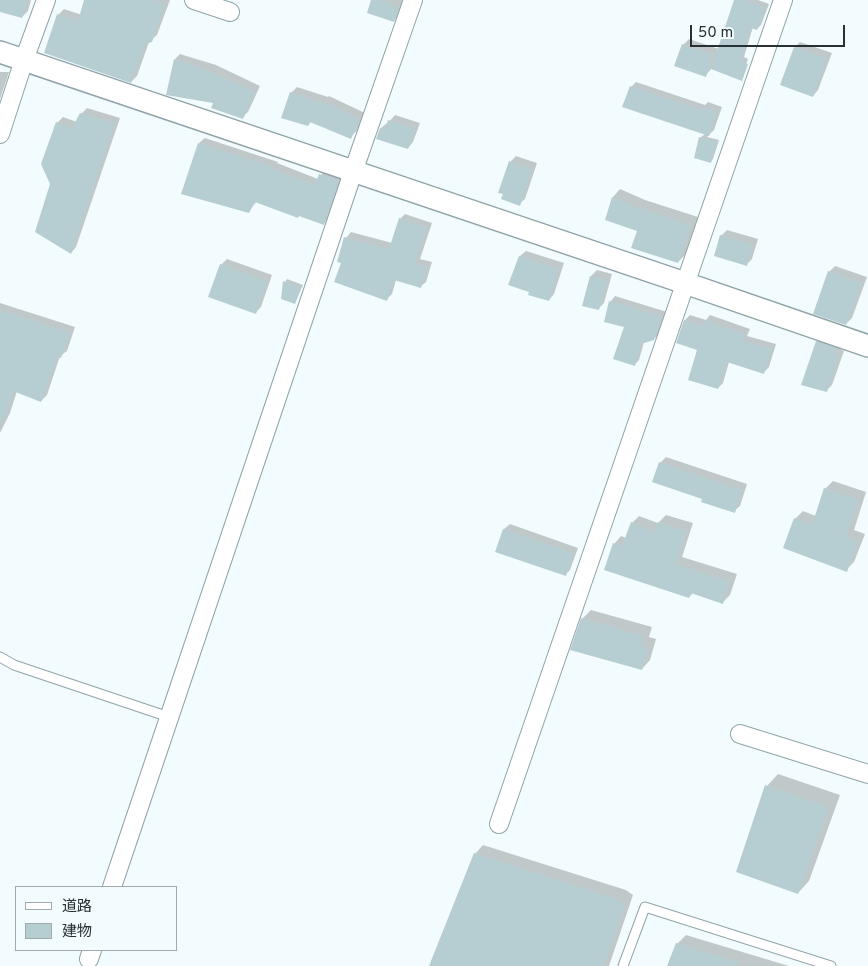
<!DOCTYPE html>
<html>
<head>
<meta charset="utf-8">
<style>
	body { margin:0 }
	#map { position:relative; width:868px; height:966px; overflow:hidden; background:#f2fbfd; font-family:Overpass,"Noto Sans JP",sans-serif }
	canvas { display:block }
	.legend { position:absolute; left:15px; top:886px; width:162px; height:65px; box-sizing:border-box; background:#f2fbfd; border:1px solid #a1aaac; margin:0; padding:6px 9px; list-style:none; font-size:15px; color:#273032 }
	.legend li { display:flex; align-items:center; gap:10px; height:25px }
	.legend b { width:25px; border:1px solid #a1aaac }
	.scale { position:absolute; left:690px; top:25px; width:155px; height:22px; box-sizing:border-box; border:2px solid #273032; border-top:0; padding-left:6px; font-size:15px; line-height:18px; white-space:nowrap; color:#273032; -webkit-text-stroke:4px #f2fbfd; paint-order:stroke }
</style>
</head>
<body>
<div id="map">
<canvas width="868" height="966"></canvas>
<ul class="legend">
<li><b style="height:6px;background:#fff"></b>道路</li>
<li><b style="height:14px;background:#b6cdd2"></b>建物</li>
</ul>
<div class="scale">50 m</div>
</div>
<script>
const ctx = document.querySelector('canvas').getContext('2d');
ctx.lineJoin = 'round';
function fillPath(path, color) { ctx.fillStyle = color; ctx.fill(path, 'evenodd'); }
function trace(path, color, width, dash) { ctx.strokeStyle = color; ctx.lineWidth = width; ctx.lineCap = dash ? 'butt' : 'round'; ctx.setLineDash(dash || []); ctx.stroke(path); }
const shadow = new Path2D(`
	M0,0H31L28,11L22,17L0,10Z
	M86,0H170L157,35L149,42L137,76L131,82L58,15L64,9L82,15Z
	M373,0H401L404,1L399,15L394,21Z
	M735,0H758L769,4L761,25L757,29L753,27L744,57L748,59L742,76H744L741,79L712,68L706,75L683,45L689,39L719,49Z
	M800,42L832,53L818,90L813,96L795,47Z
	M180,54L216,65L260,86L248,112L242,117L215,102L175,59Z
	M0,72H9L0,99Z
	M636,82L705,105L708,102L722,107L714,130L707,137L719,140L713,159L711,161L700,138L705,134L631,87Z
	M297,87L328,97L329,96L365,113L361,125L351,137L312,121L308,125L291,93Z
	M87,108L120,118L76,247L71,253L51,184L57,123L63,117L77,122L81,114Z
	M395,115L420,123L413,142L408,148L377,138L381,128L387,123H388Z
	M205,138L278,162L277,163L318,179L326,169L344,175L329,218L323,224L257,201L248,212L199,143Z
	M516,156L537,163L525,199L519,204L505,194L510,162Z
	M620,189L645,200L698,217L686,254L678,262L638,230L607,219L613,197Z
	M405,214L432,223L420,259L432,262L426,282L420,287L396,280L392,294L387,299L342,262L346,238L351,232L392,243L400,219Z
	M727,230L758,239L752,259L747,264L721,236Z
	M526,251L564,263L554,294L549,300L530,292L520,256Z
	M227,259L272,275L261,307L256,312L221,265Z
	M835,266L867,277L852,318L846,324L829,272Z
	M597,270L612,274L604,303L598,309L583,305L591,276Z
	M287,279L303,285L295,303L285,282Z
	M615,296L667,312L659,334L654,339L644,342L639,360L634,365L625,326L605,321L611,301Z
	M0,303L75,327L67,351L60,356L47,395L41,401L17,391L10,413L0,433Z
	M690,315L706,320L710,315L750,329L747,336L776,344L769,367L764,372L729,362L723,383L718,388L685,320Z
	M823,336L843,343L840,349L844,351L832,385L827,390L817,342Z
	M666,457L747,484L740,506L734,511L703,499L660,463Z
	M833,481L866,492L854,530L865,534L854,562L846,570L795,519L803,511L816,516L825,489Z
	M666,515L693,523L682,557L737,574L730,595L723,602L693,593L689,597L614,544L621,536L626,538L632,523L639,516L658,523Z
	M510,524L578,548L570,570L565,575L497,551L504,529Z
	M591,610L652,627L649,637L656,639L650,660L642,669L582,619Z
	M778,774L840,795L809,881L798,893L767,786Z
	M483,845L626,890L633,895L609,966H431L475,854Z
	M686,935L789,966H668L677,944Z`);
const building = new Path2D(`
	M0,0H28L22,18L0,12Z
	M84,0H153L165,4L152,42L145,44L131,83L44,53L57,14L78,21Z
	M371,0H380L399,7L394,22L367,13Z
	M734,0H743L766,8L757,30L751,28L741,61L748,64L742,81L711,69Z
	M682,44L713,55L706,77L674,66Z
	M794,47L827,58L813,97L780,85Z
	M174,59L210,71L255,92L243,119L211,108L213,103L166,95Z
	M630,86L701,110L702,107L717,112L709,136L622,107Z
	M290,92L322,103V101L360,119L356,132H354L351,139L310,122L308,126L281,118Z
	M80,113L115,123L71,254L35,232L50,184L41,164L56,122L72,128Z
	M388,120L415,128L408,149L376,139L380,128L385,130Z
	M699,137L718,142L711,163L694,158Z
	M198,143L273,167L272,169L315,185L319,174L339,181L324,225L299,216L298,218L255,202L249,213L181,194Z
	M509,161L532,169L520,206L501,199L503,194L498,193Z
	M612,197L637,207L691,225L678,263L631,248L637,231L605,220Z
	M399,218L427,228L415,264L427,267L421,288L394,280L387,301L334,282L341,263L337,262L344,237L389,249Z
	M720,235L753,245L747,266L714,256Z
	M519,256L559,269L549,301L528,295L529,292L508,285Z
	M220,264L267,281L256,314L208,297Z
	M828,271L862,283L846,325L813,314Z
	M590,276L607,280L599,310L582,306Z
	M283,281L301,288L295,304L281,299Z
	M609,301L663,316L654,340L641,344L635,366L613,359L624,327L604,322Z
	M0,310L71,333L61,358L57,357L41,402L13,391L4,421H0Z
	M684,320L703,326L704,320L745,334L743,341L772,349L764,374L727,362L718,389L688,380L697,350L676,343Z
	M816,341L838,349L835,355L839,356L827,392L801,385Z
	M659,462L742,490L735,513L701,502L702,499L652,482Z
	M824,488L859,500L846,537L858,542L847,572L783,548L794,518L812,525Z
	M631,522L655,532L658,522L686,531L676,564L730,582L723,604L691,593L689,598L604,570L613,543L622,546Z
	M503,529L573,553L566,576L495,552Z
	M581,618L644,636L641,646L648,648L642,670L570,650Z
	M765,785L829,807L798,894L736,872Z
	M474,853L617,899L625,905L604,966H429Z
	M676,943L738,962L737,966H667Z`);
const service = new Path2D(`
	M0,657L14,665L169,717
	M623,966L645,907L831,966`);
const minor = new Path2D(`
	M194,0L230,12
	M0,134L24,60L46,0
	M740,734L868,774
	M499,824L783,0
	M112,887L353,172L413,0
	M89,959L92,950`);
const tertiary = new Path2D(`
	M0,52L685,283L868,346`);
fillPath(shadow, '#0003');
fillPath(building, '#b6cdd2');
trace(service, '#8fa4a9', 11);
trace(minor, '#8fa4a9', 20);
trace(tertiary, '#8fa4a9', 24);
trace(service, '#fff', 9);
trace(minor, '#fff', 18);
trace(tertiary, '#fff', 21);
</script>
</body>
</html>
